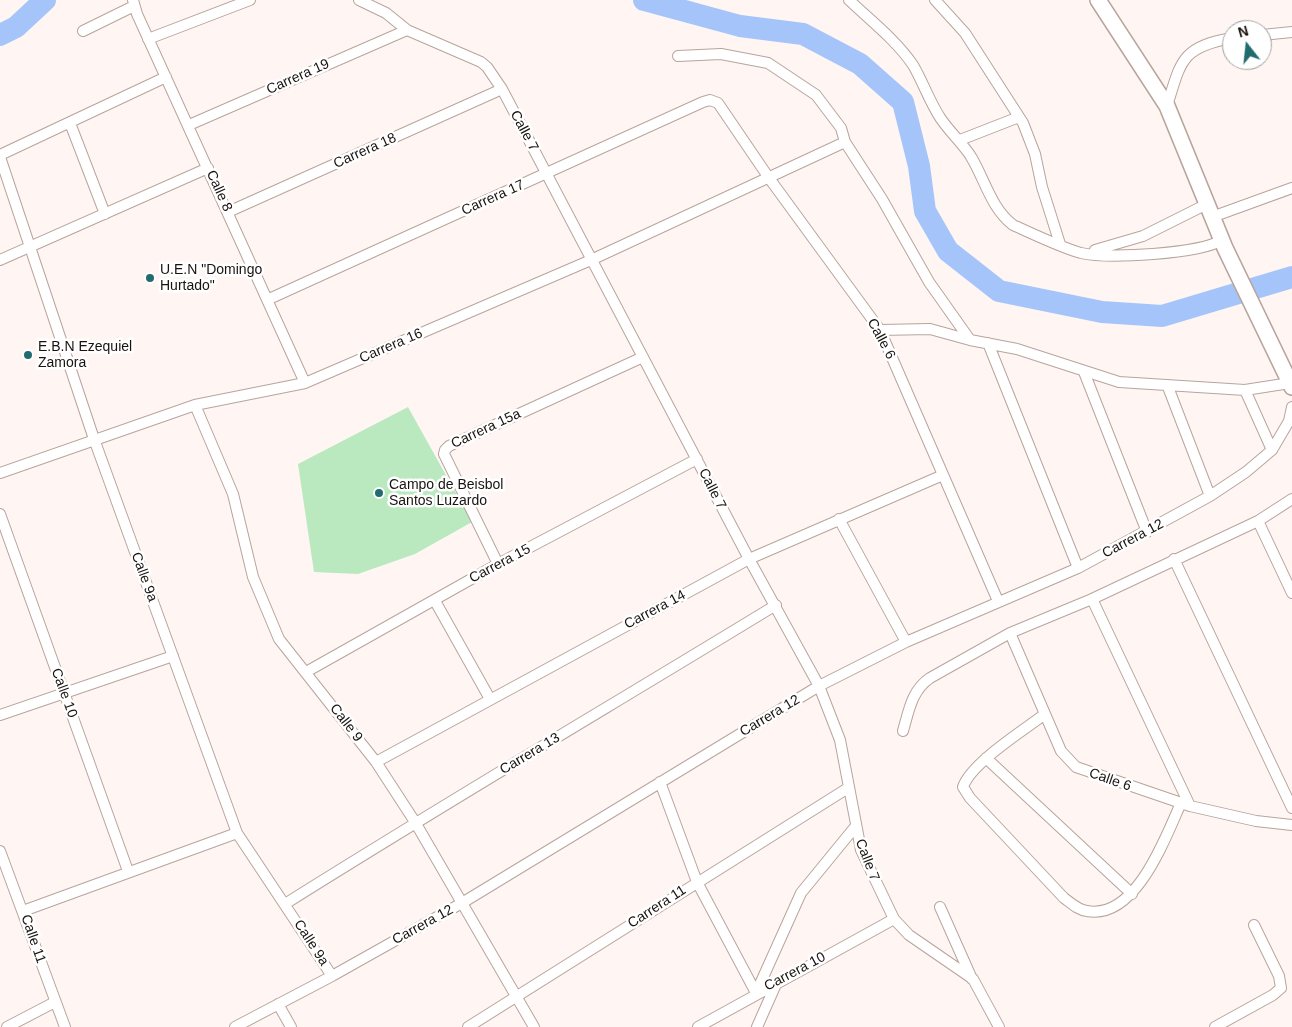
<!DOCTYPE html>
<html>
<head>
<meta charset="utf-8">
<style>
	body { margin:0 }
	#map { position:relative; width:1292px; height:1027px; overflow:hidden; background:#fff6f3; font-family:Helvetica,sans-serif }
	canvas { display:block }
	.north { position:absolute; left:1222px; top:20px; width:50px; height:50px; box-sizing:border-box; background:#fff; border:1px solid #a3a19f; border-radius:50%; rotate:344deg; font-size:14px; font-weight:700; line-height:20px; text-align:center; color:#191310 }
	.north::after { content:''; display:block; margin:auto; width:18px; height:22px; background:#206c6e; clip-path:polygon(50% 0,100% 100%,50% 72%,0 100%) }
</style>
</head>
<body>
<div id="map">
<canvas width="1292" height="1027"></canvas>
<div class="north">N</div>
</div>
<script>
const ctx = document.querySelector('canvas').getContext('2d');
ctx.lineJoin = 'round';
function fillPath(path, color) { ctx.fillStyle = color; ctx.fill(path, 'evenodd'); }
function trace(path, color, width, dash) { ctx.strokeStyle = color; ctx.lineWidth = width; ctx.lineCap = dash ? 'butt' : 'round'; ctx.setLineDash(dash || []); ctx.stroke(path); }
function write(font, color, halo, rows, align = 'center') {
  ctx.font = font + ' Helvetica,sans-serif'; ctx.lineWidth = 5; ctx.setLineDash([]); ctx.textBaseline = 'middle'; ctx.strokeStyle = halo; ctx.fillStyle = color; for (const [text, x, y, turn = 0] of rows) {
    ctx.save(); ctx.translate(x, y); ctx.rotate((+turn || 0) * Math.PI / 180); ctx.textAlign = isNaN(turn) ? turn : align; if (halo) ctx.strokeText(text, 0, 0); ctx.fillText(text, 0, 0); ctx.restore();
  }
}
const green = new Path2D(`
	M408,407L472,522L415,554L358,574L314,572L298,464Z`);
const river = new Path2D(`
	M644,0L740,26L803,34L860,64L903,102L919,166L925,211L948,251L999,291L1102,312L1162,316L1292,277
	M0,35L16,27L45,0`);
const street = new Path2D(`
	M133,0L137,14L305,383
	M359,0L386,13L407,30L481,62L487,67L502,89L749,559L819,686L840,740L861,850L894,919L909,935L973,979L999,1027
	M849,0C871,21 896,40 913,65C923,82 930,103 941,119C950,132 961,142 970,155C985,179 990,207 1013,225C1031,233 1062,248 1081,253C1108,259 1199,254 1222,240
	M935,0L965,33L1023,123L1035,154L1042,187L1060,244
	M83,31L134,6
	M1262,35L1292,32
	M148,39L250,0
	M678,56L721,54L768,63L816,95L841,128L845,142
	M1167,106C1181,61 1181,47 1232,38
	M70,123L105,214
	M189,125L407,30
	M960,140L1019,117
	M0,155L166,77
	M0,157L94,439L237,833L332,976
	M228,212L502,89
	M1212,217L1292,188
	M1095,250L1143,236L1207,204
	M0,260L208,168
	M269,299L703,102L710,100L718,103L769,178L880,330L998,601
	M880,330L930,329L970,340L1017,349L1119,382L1245,390L1290,383
	M988,343L1078,568
	M1084,372L1147,532
	M1168,387L1210,496
	M1245,390L1272,450
	M195,405L233,494L253,577L279,639L376,762L415,822L534,1027
	M0,473L195,405L305,383L591,260L845,142L882,199L929,282L970,340
	M0,514L128,871
	M839,519L906,642
	M1258,521L1292,593
	M1174,559L1292,808
	M498,564L444,454L445,450L449,446L643,357
	M1092,599L1190,806
	M435,601L490,699
	M1010,633L1061,751L1076,767L1190,806L1256,821L1292,825
	M306,672L498,564L697,459
	M1045,714C1024,730 971,763 963,787L970,798L1064,898C1071,903 1078,910 1087,911C1136,920 1165,838 1181,803
	M0,715L173,656
	M903,731C909,710 912,690 930,678L1010,633L1092,599L1258,521L1292,499
	M986,758L1132,894
	M376,762L749,559L943,475
	M660,782L697,882L756,993
	M0,851L65,1027
	M285,904C447,802 612,705 776,605
	M940,907L972,979
	M23,911L237,833
	M756,993L801,893L855,827
	M278,1004L291,1027
	M7,1027L55,1002
	M235,1027L332,976L462,903L819,686L906,642L1078,568L1210,496L1246,472L1272,450L1289,421L1292,407
	M468,1027L848,788
	M698,1027L894,919
	M757,1027L777,982
	M1215,1027L1273,995L1281,988L1279,976L1254,925`);
const secondary = new Path2D(`
	M1098,0L1167,106L1225,248L1292,387`);
const markers = [
	[150,278,5,"#206c6e"],
	[28,355,5,"#206c6e"],
	[379,493,5,"#206c6e"]
];
const streetNames = [
	["Carrera 19",298,77,-24],
	["Calle 7",524,131,62],
	["Carrera 18",365,151,-24],
	["Calle 8",219,191,66],
	["Carrera 17",493,198,-24],
	["Calle 6",881,339,62],
	["Carrera 16",391,346,-23],
	["Carrera 15a",486,429,-25],
	["Calle 7",712,489,63],
	["Carrera 12",1133,539,-28],
	["Carrera 15",500,564,-28],
	["Calle 9a",144,577,70],
	["Carrera 14",655,610,-28],
	["Calle 10",64,693,70],
	["Carrera 12",770,716,-31],
	["Calle 9",346,723,52],
	["Carrera 13",530,754,-31],
	["Calle 6",1110,780,19],
	["Calle 7",867,860,69],
	["Carrera 11",657,907,-33],
	["Carrera 12",423,925,-29],
	["Calle 11",33,939,71],
	["Calle 9a",311,943,57],
	["Carrera 10",795,972,-28]
];
const poiNames = [
	["U.E.N \"Domingo",160,270],
	["Hurtado\"",160,286],
	["E.B.N Ezequiel",38,347],
	["Zamora",38,363],
	["Campo de Beisbol",389,485],
	["Santos Luzardo",389,501]
];
fillPath(green, '#bae9c0');
trace(river, '#a5c5fa', 22);
trace(street, '#b8a49c', 12);
trace(secondary, '#b8a49c', 18);
trace(street, '#fff', 10);
trace(secondary, '#fff', 15);
for (const [x, y, r, color] of markers) { const dot = new Path2D(); dot.arc(x, y, r, 0, 2 * Math.PI); ctx.fillStyle = color; ctx.fill(dot); trace(dot, '#fff', 2); }
write('14px', '#191310', '#fff', streetNames);
write('14px', '#191310', '#fff', poiNames, 'left');
</script>
</body>
</html>
